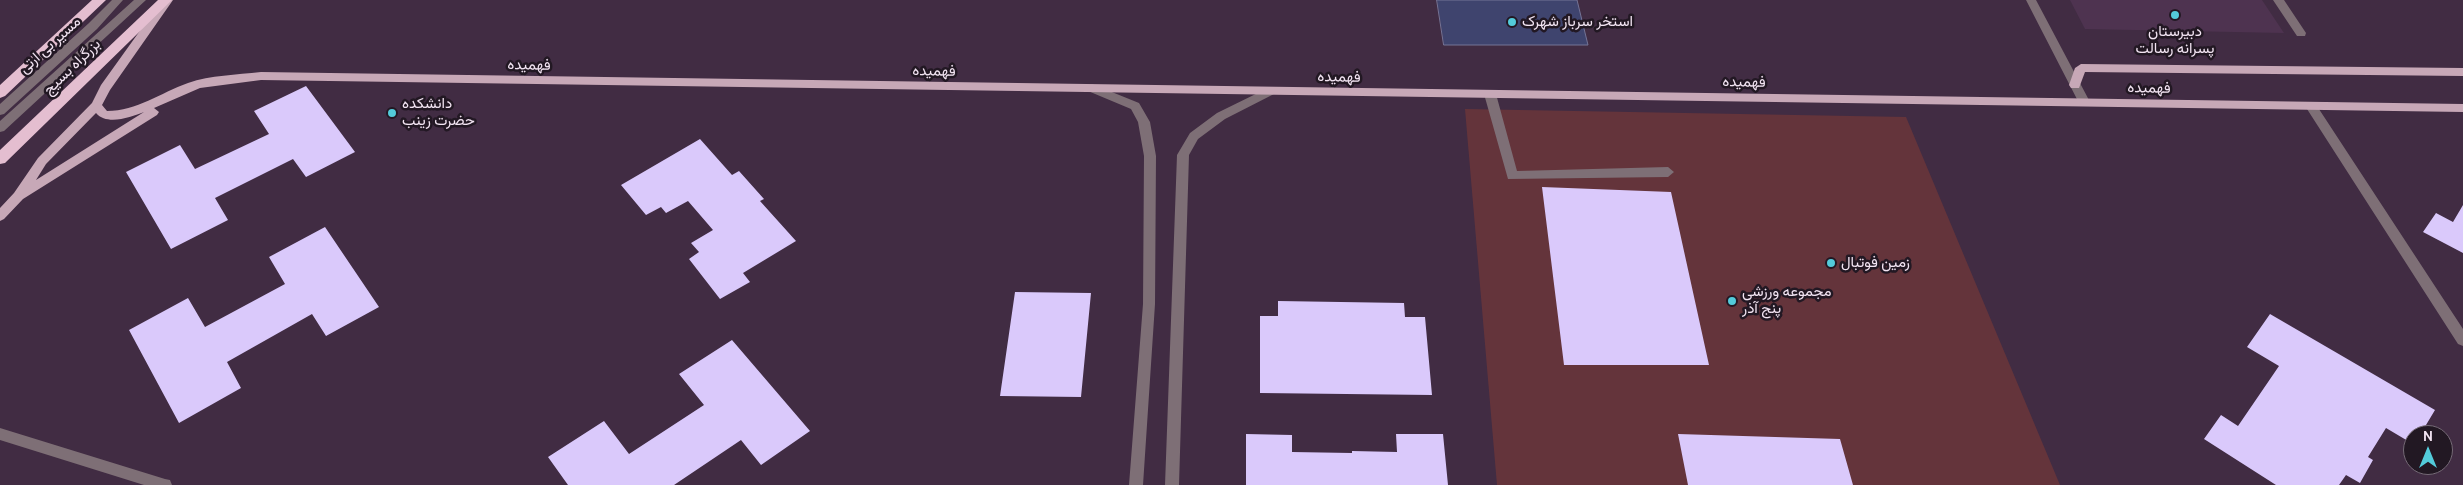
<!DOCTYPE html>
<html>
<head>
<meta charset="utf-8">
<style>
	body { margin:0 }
	#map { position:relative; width:2463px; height:485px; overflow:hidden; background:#412c43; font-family:Cabin,sans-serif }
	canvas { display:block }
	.north { position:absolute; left:2403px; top:425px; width:50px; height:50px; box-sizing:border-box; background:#221823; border:1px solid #756a76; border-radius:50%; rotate:0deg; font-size:14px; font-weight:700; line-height:20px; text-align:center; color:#f2e4f2 }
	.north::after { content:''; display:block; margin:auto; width:18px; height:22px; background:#53cbda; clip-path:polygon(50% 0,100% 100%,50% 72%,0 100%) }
</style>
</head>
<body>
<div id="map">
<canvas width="2463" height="485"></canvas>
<div class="north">N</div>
</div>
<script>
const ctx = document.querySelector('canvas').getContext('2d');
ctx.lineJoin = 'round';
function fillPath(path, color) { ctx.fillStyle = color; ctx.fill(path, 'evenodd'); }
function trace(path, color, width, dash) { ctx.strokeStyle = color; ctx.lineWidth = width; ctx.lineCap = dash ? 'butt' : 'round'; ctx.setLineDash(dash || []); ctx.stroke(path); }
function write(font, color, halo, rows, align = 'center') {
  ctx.font = font + ' Cabin,Vazirmatn,sans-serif'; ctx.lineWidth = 5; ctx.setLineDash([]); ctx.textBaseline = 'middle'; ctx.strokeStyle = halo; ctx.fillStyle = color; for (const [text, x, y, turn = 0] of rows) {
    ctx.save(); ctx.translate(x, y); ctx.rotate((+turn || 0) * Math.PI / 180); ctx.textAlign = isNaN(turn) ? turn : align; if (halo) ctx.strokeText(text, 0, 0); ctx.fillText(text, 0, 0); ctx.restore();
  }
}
const built = new Path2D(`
	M2070,0H2262L2284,33L2085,29Z`);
const green = new Path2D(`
	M1465,109L1906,117L2060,485H1497Z`);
const water = new Path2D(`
	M1437,0H1577L1588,45H1444Z`);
const building = new Path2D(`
	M306,86L355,152L306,177L293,159L215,198L228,220L171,249L126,172L180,145L195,169L269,134L254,111Z
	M700,139L732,175L739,171L764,199L760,201L796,241L743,273L750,282L720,299L689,259L699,252L691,243L713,230L688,201L666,213L661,207L646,215L621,185Z
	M1542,187L1671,192L1709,365H1564Z
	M2463,205V253L2423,232L2436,213L2453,222Z
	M325,227L379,307L326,336L312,314L227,362L241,388L179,423L129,330L188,298L205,327L285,284L269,257Z
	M1015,292L1091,293L1081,397L1000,396Z
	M1278,301L1404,303L1405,317H1425L1432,395L1260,393V316H1278Z
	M2270,314L2435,410L2420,435H2413V444L2386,428L2368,457L2373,460L2360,483L2346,475L2339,485H2276L2204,439L2221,415L2238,426L2279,366L2247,347Z
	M732,340L810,431L761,465L741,440L674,485H568L548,457L604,421L629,454L704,405L679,374Z
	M1246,434L1292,435V452L1352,453V451L1397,452L1396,434H1443L1448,485H1246Z
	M1678,434L1840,439L1853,485H1688Z`);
const minor = new Path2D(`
	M112,0H123L97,29L4,114L0,115V104L89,23Z
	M134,0H146L4,131L0,132V121Z
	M2026,0H2036L2090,102L2088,105H2080Z
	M2273,0H2284L2306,33L2305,36H2297Z
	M1092,84L1139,103L1150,122L1156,156L1155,304L1143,485H1129L1143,304L1144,156L1138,122L1131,109L1088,91L1086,88L1088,85Z
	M1270,87L1274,88L1276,91L1274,94L1225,119L1198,139L1189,155L1179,485H1165L1177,155L1190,133L1217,113Z
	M1490,90L1496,94L1517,171L1668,167L1674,172L1668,177L1508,179L1484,94Z
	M2311,102L2315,103L2463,329V346L2458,344L2307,109L2305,106Z
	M0,428L165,479L170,480L172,485H144L0,440Z`);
const major = new Path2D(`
	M162,0H173L110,90L102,105L107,111C137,111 160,93 188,83C211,75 236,75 261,72L2463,104V112L261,80L200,88L154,108L159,112L157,115L23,199L4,219L0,221V208L14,193L38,158L92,103L101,85ZM144,112L36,180L46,164L96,113C107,126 131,117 144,112Z
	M2081,64L2463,68V76L2085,72L2079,88H2071L2069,85L2075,68Z`);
const highway = new Path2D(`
	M92,0H106L5,96L0,98V85Z
	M158,0H172L5,163L0,164V150Z`);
const markers = [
	[2175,15,5,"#53cbda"],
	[1512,22,5,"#53cbda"],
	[392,113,5,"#53cbda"],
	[1831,263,5,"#53cbda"],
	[1732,301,5,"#53cbda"]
];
const poiNames = [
	["استخر سرباز شهرک",1522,22],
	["دبیرستان",2175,32,"center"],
	["پسرانه رسالت",2175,49,"center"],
	["دانشکده",402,104],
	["حضرت زینب",402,121],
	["زمین فوتبال",1841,263],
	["مجموعه ورزشی",1742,292],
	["پنج آذر",1742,309]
];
const streetNames = [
	["مسیر بی ارتی",50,45,-42],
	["فهمیده",529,65,1],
	["بزرگراه بسیج",72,67,-44],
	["فهمیده",934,71,1],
	["فهمیده",1339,77,1],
	["فهمیده",1744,82,1],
	["فهمیده",2149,88,1]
];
fillPath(built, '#4e3350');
fillPath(green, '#64343b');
fillPath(water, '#3f446e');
trace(water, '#757496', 1);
fillPath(building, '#dac9fb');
fillPath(minor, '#7e6f76');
fillPath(major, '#c7a8b7');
fillPath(highway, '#e4bed0');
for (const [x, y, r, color] of markers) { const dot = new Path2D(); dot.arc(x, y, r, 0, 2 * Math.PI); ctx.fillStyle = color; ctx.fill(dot); trace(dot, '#221823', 2); }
write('15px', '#f2e4f2', '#221823', poiNames, 'left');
write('15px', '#f2e4f2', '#221823', streetNames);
</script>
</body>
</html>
